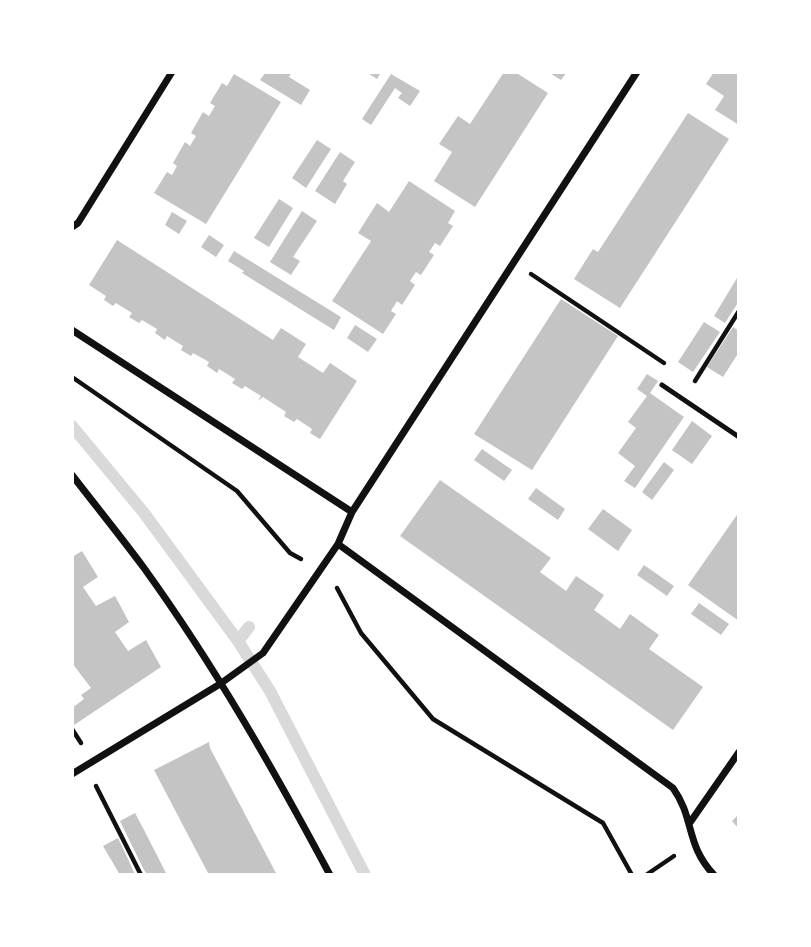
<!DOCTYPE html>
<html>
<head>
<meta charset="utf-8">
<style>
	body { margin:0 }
	#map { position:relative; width:811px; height:947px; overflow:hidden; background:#fff; font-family:"Fira Sans",sans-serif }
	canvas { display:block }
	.frame { position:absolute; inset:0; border:74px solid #fff; pointer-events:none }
</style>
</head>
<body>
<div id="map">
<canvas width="811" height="947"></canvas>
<div class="frame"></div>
</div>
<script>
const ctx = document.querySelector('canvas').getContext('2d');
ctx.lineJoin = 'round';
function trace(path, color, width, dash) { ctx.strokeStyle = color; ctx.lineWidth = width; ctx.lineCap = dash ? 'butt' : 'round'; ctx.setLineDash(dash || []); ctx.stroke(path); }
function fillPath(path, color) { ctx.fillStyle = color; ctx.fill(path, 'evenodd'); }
const stream = new Path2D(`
	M72,426L144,513L238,641L249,627
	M238,641L270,691L365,875`);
const building = new Path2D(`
	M266,72H292L289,77L310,90L301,105L260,80Z
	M366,72H381L377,79Z
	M504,72H515L548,93L475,207L434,181L452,152L439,144L458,116L470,124Z
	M548,72H567L561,80Z
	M714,72H739V125L715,110L724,96L706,84Z
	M234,74L281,102L206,224L154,193L167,172L172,175L177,166L173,163L185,142L190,146L196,136L191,133L203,112L209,116L215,106L210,103L222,83L227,86Z
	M391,74L420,91L410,106L398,98L402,93L395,88L371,125L362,119Z
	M688,113L729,139L620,308L574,279L593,249L598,252Z
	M317,140L331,149L306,188L292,178Z
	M340,152L355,162L343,181L347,184L335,204L315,191Z
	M409,181L455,211L448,223L453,226L440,246L435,243L429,252L434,255L421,275L416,272L410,281L415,285L402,305L397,301L391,311L396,314L383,334L332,301L371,241L358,233L377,203L389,212Z
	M279,199L293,208L269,247L254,238Z
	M302,211L317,221L293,257L300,261L291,275L270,262Z
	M172,212L187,221L179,234L165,225Z
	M209,235L224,245L216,257L201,247Z
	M117,240L273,340L281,328L306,344L298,357L323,373L330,363L357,381L320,439L310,433L312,429L297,419L294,422L284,416L286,412L263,397L258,401L261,396L245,386L242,389L232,383L235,379L219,369L217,373L207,366L209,362L193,353L191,356L181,350L183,346L167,336L165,340L155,333L157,329L142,320L139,323L129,317L132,313L116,303L113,306L104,300L106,296L89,285Z
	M234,251L341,317L334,330L242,273L244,271L228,261Z
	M737,278L739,301L725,323L714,316Z
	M561,299L618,336L532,470L474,434Z
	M704,322L720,332L693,372L678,362Z
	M355,325L377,339L368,352L347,338Z
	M733,327L739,331V352L723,377L707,367Z
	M647,374L658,381L650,393L684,417L635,488L624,481L635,466L618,453L636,428L628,422L647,396L637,389Z
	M692,421L712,436L692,464L672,450Z
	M482,449L512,470L504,481L474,460Z
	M664,462L674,470L652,500L642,492Z
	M440,480L551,558L540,572L566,591L576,576L604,595L594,610L620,629L630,614L659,635L649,649L703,687L673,730L400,536Z
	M536,488L565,509L558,520L528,499Z
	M603,509L632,530L618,551L588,529Z
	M739,512V621L688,585Z
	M82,551L98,577L83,587L96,606L115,596L129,622L115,632L128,651L146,640L161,667L74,725L72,708L84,699L81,695L91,688L72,663V557Z
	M644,565L674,586L667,596L637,575Z
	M699,603L729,624L721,635L691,614Z
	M209,742L210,748L277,875H209L154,770Z
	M135,813L143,828L167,875H147L143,868L120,821Z
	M739,814V829L732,821Z
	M118,838L129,861L135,875H120L103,846Z`);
const path = new Path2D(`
	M531,274L664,363
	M72,377L237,491L290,553L301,559
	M695,381L739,311
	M337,588L361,633L433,719L603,823L632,875
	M72,729L81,743
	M96,786L141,875
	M646,875L674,856`);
const service = new Path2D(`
	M662,385L739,437`);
const minor = new Path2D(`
	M72,227L78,223L172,72
	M72,330L352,512
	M72,475C96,506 121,537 144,568C214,665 274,770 330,875
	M338,544L673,788C695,819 685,844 714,875
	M72,774L220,684L263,653L338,544L352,512L637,72
	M689,824L739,752`);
trace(stream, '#d9d9d9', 12);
fillPath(building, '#c4c4c4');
trace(path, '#111', 4.5);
trace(service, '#111', 5);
trace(minor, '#111', 7);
</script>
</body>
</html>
